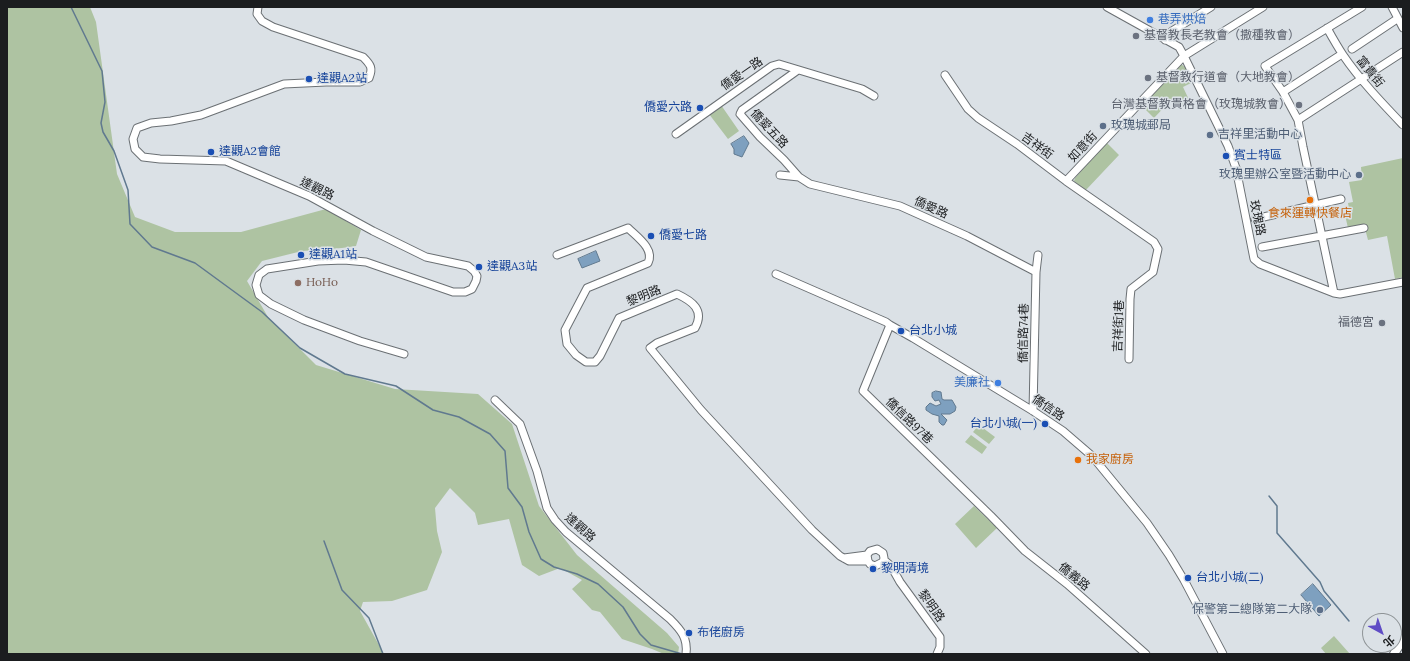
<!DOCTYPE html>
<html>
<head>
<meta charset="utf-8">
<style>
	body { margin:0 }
	#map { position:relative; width:1410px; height:661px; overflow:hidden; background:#dbe1e6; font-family:Lora,"Noto Sans TC",serif }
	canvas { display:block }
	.frame { position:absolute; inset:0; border:8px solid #1b1d1f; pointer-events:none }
	.north { position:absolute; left:1362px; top:613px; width:40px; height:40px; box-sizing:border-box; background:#dbe1e6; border:1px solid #8e9396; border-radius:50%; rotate:140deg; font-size:11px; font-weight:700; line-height:16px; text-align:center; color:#1b1d1f }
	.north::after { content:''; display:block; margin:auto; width:14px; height:18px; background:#5f4cc5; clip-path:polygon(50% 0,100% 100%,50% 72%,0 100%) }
</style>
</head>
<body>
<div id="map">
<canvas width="1410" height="661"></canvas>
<div class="frame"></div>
<div class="north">北</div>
</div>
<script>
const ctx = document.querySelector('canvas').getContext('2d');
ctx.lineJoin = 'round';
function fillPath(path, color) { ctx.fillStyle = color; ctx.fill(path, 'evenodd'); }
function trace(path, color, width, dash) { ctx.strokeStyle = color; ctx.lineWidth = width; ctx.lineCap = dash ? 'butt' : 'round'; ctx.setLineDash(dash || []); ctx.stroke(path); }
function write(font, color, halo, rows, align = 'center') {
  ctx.font = font + ' Lora,"Noto Sans TC",serif'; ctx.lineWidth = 3; ctx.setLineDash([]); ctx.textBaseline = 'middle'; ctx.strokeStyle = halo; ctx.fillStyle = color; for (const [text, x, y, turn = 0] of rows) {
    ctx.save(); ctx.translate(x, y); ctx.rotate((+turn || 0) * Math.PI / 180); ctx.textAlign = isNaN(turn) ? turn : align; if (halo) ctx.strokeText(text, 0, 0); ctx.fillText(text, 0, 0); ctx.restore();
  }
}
const green = new Path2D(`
	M7,7H90L96,22L117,174L135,217L175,232H241L326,209L361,230L356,246L342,248L302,251L262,261L247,281L268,317L316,365L395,389L478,394L512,424L539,506L577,555L667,633L679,647L678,654H664L652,649L622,639L600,612L592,610L572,589L582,580L560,568L539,576L522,565L509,519L478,525L475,513L450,488L435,508L437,531L442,552L427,590L392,601L363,602L360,611L384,654H7Z
	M1181,64L1186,68L1193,82L1183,87L1190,102L1181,110L1171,100L1154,118L1141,105Z
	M721,105L739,131L728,139L709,114Z
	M1106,142L1119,155L1085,191L1074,181L1075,178Z
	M1403,158V277L1395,279L1387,236L1368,240L1364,225L1348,228L1345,215L1350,214L1348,203L1353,202L1349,182L1362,180L1361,167Z
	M979,425L995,437L989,444L973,432Z
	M971,435L987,447L982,454L965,442Z
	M974,506L997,528L976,548L955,524Z
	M1334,636L1350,654H1326L1321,648Z`);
const water = new Path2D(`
	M744,136L749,143L742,157L734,154V149L731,144Z
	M596,251L600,261L582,268L578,259Z
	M936,391L941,392L942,399L944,400H952L956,407L955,411L950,414H941L947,420L944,425H942L939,422V416L932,414L926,410V407L930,403L936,406L941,404L939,400L935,401L932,397V393Z
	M1313,584L1331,605L1319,616L1301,595Z`);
const stream = new Path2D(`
	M71,7L102,71L105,102L101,123L103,132L114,151L128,190L130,224L152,247L195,263L262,312L300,348L345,374L396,386L433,410L459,417L490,434L505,451L508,488L522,507L529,532L541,559L554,567L577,574L598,584L623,607L640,634L651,645L682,654
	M1269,496L1277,506V533L1320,582L1324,591L1349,621
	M324,541L342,590L369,618L383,654`);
const minor = new Path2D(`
	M258,7L257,14L262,21L273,27L363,57C371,65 373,68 369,78L360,82H326L284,84L201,115L171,121L151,123L137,128L133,139L135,149L143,157L160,159L226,161L309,196L373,231L426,257L468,266L474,271L477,276L476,281L472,289L465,292H453L366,262L344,260L318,261L267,269L259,275L256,285L259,295L271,304L304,320L360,341L404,354
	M1107,7L1179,47L1184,56L1228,146L1236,168L1254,259L1260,264L1334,293L1340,294L1403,282
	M1392,7L1403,28
	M1327,28C1332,37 1337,46 1343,55C1360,80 1382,103 1403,125
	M1165,40L1172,31L1211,7
	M1352,49L1397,19
	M798,70L742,110L740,114L760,137L784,160L799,177L810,184L900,206L967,236L1036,272
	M945,75L968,109L978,118L1017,144L1066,181L1154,242L1158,249L1153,272L1131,289L1130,299L1129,359
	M1283,92L1342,54
	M1298,120L1403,52
	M676,134L772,66L779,64L862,89L874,96
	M780,175L799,177
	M1066,181L1184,56L1263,7
	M1255,219L1341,199
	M1262,247L1364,228
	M557,255L628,228C637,237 655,249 648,263L587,288L565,330L567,344L576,355L586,362H595L600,356L619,318L677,294C692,301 705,310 695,328L657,343L650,348L701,410L812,530L840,556L849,561H868L870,564L875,566L883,562L884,558L883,553L877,549L870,551L867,555L868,561
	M776,274L886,322L890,325L913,338L1033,411L1063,431L1092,456L1147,523L1169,555L1184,580L1223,654
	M1334,293L1303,147L1298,120L1283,92L1265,66L1362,7
	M890,325L863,391L991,516L1025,551L1067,584L1146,654
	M495,400L520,424L537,471L547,508L555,520L566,532L670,619C681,630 688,638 686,654
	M1033,411L1036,272L1038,255
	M844,558L867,555
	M884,560L891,566L900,582L940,637V647L937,654`);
const tertiary = new Path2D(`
	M1394,654L1403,639`);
const markers = [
	[1150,20,4,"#3f7fe0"],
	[1136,36,4,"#6b7280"],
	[1148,78,4,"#6b7280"],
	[309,79,4,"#1a4fb4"],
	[1299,105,4,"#6b7280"],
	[700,108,4,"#1a4fb4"],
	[1103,126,4,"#5c6f8a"],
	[1210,135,4,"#5c6f8a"],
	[211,152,4,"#1a4fb4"],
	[1226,156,4,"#1a4fb4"],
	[1359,175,4,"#5c6f8a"],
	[1310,200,4,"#e8710a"],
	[651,236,4,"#1a4fb4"],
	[301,255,4,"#1a4fb4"],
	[479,267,4,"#1a4fb4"],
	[298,283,4,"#8d6e63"],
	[1382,323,4,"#6b7280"],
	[901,331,4,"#1a4fb4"],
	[998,383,4,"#3f7fe0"],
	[1045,424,4,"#1a4fb4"],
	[1078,460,4,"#e8710a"],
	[873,569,4,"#1a4fb4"],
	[1188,578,4,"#1a4fb4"],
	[1320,610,4,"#5c6f8a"],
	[689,633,4,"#1a4fb4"]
];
const shopNames = [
	["巷弄烘焙",1158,20],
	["美廉社",990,383,"right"]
];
const worshipNames = [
	["基督教長老教會（撒種教會）",1144,36],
	["基督教行道會（大地教會）",1156,78],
	["台灣基督教貴格會（玫瑰城教會）",1291,105,"right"],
	["福德宮",1374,323,"right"]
];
const streetNames = [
	["富貴街",1370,72,51],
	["僑愛一路",742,74,-35],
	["僑愛五路",769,129,47],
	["吉祥街",1037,146,36],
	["如意街",1083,147,-47],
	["達觀路",317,189,26],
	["僑愛路",931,208,24],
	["玫瑰路",1257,218,78],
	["黎明路",644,296,-22],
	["吉祥街1巷",1119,326,-88],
	["僑信路74巷",1024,333,-89],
	["僑信路",1048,408,34],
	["僑信路97巷",909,421,44],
	["達觀路",580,528,42],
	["僑義路",1074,577,39],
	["黎明路",931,606,55]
];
const transitNames = [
	["達觀A2站",317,79],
	["僑愛六路",692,108,"right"],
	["達觀A2會館",219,152],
	["賓士特區",1234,156],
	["僑愛七路",659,236],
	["達觀A1站",309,255],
	["達觀A3站",487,267],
	["台北小城",909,331],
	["台北小城(一)",1037,424,"right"],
	["黎明清境",881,569],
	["台北小城(二)",1196,578],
	["布佬廚房",697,633]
];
const serviceNames = [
	["玫瑰城郵局",1111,126],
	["吉祥里活動中心",1218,135],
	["玫瑰里辦公室暨活動中心",1351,175,"right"],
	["保警第二總隊第二大隊",1312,610,"right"]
];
const foodNames = [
	["食來運轉快餐店",1310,214],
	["我家廚房",1086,460,"left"]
];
const educationNames = [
	["HoHo",306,283]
];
fillPath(green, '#aec3a2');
fillPath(water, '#7ea0bf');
trace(water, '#60798f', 1);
trace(stream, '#60798f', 1.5);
trace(minor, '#6b7074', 9);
trace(tertiary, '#6b7074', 10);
trace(minor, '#fff', 7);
trace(tertiary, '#fff', 8);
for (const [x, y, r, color] of markers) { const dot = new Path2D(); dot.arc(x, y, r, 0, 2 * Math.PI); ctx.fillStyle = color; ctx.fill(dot); trace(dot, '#dbe1e6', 1.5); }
write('12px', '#366cbe', '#dbe1e6', shopNames, 'left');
write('12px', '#5b616d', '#dbe1e6', worshipNames, 'left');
write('12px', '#1b1d1f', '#dbe1e6', streetNames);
write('12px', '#164399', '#dbe1e6', transitNames, 'left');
write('12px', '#4e5e75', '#dbe1e6', serviceNames, 'left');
write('12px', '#c56008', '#dbe1e6', foodNames);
write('12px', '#785e54', '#dbe1e6', educationNames, 'left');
</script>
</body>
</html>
